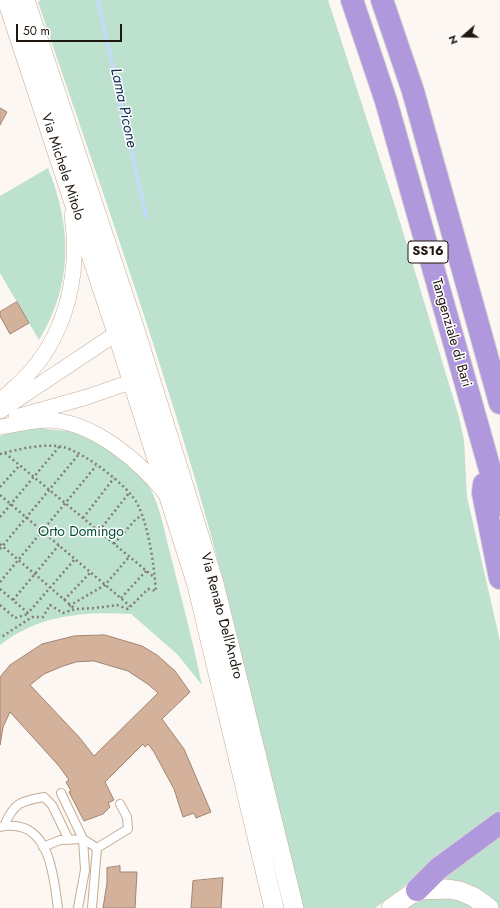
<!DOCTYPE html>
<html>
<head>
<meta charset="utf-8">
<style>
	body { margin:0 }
	#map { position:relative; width:500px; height:908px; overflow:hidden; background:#fcf7f2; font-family:Jost,sans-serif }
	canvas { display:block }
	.north { position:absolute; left:444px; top:16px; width:40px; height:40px; -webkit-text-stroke:3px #fff; paint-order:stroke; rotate:250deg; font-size:11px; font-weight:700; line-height:16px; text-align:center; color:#20170e }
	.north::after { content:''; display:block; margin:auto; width:14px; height:18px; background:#20170e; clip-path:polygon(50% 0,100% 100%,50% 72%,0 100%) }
	.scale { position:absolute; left:16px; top:24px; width:106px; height:18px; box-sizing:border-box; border:2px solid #20170e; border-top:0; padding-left:5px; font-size:12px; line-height:14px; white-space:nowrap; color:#20170e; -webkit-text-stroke:3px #fff; paint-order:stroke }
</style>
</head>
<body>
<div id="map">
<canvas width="500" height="908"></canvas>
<div class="north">N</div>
<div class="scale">50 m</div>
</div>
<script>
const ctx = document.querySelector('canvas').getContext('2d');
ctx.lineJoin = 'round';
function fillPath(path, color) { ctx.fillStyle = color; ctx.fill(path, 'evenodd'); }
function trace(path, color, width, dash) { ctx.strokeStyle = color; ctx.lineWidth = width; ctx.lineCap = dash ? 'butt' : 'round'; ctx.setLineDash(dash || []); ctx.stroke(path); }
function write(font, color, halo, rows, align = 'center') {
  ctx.font = font + ' Jost,sans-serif'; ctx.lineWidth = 3; ctx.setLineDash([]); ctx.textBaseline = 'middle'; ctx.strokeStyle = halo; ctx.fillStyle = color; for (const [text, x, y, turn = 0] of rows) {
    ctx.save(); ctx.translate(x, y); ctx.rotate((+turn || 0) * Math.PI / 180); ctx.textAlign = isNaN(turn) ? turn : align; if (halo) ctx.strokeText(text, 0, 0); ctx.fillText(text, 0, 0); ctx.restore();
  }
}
const green = new Path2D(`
	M41,0H328L396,209L459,417L464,440L467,497L500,641V814L375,908H302C267,763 236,618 194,475C147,316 91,159 38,2Z
	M48,168C72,228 73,284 39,340L0,273V196Z
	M42,428C51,430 60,430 69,431C84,432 134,464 143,477C160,500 164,531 171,557C182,600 193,642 202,685L177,654L131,614C84,611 38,615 0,645V436L14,431Z
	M500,832V908L490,899L432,882Z
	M428,897H449L477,908H406Z`);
const stream = new Path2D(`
	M99,0L98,1L146,216`);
const building = new Path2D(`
	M0,108L7,112L0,125Z
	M17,302L29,323L10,334L0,316V312Z
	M105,635L142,646L157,655L175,671L190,692L162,719L184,749L211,812L196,818L194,813L183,817L174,789L154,752L148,744L145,747L143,744L105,782L114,800L108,803L110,807L103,814L84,821L69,792L71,791L66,782L69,780L59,766L10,712L3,727L0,745V677L10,665L42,644L74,636ZM94,661L128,671L149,685L158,693L94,756L79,737L30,685L44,674L63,666L76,662Z
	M120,866V872H137L135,908H103L107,883V868Z
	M223,878L221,908H191L193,881Z`);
const path = new Path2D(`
	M5,453L155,578
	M0,454C19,449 44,443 63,447C84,452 129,486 138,505C149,528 154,565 156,591L148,589L128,609L117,605L96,608L75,609L63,613L50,605L43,617H32L0,638
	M0,487L20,465
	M0,495L130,606
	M0,517L59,447
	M83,518L114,478
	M99,531L129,493
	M0,544L75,609
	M114,544L136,519L141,516
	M0,549L79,454
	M0,582L96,466
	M0,589L28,613L75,559
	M121,598L146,571
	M13,600L59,545
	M64,600L91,572
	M0,605L15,618L28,614
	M69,606L105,585L129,557`);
const service = new Path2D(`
	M61,793L83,839L85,870L78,908
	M4,826C14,803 20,801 44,797L52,805L69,840
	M0,827C5,825 10,826 15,826C51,829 54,881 58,908
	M43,847L60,840L83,839L97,848L92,908
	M97,848L128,829L127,817L120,804`);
const minor = new Path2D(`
	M0,401C10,391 22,382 31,371C68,329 80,270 72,215
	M0,411L117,333L127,330
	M16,417L87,397L142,378
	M0,427C15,425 33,420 49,420C94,422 139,461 166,494`);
const tertiary = new Path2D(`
	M7,0L117,333L197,585L274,908
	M25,0L134,327L214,583L294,908
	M391,908L417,890L448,889L460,891L474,897L489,908`);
const trunk = new Path2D(`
	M352,0L386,101L500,505
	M382,0L413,91L500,403
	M484,484L483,493L500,578
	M417,890L439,868L500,823`);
const shields = [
	[428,252,40]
];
const shieldNames = [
	["SS16",428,252]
];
const streetNames = [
	["Via Michele Mitolo",62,167,72],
	["Tangenziale di Bari",451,333,74],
	["Via Renato Dell'Andro",221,616,75]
];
const parkNames = [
	["Orto Domingo",81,533]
];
const waterNames = [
	["Lama Picone",123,108,78]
];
fillPath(green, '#bce1ce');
trace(stream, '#c3daf9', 4);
fillPath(building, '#d3b19b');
trace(building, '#a18471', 1);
trace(service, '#c6ac94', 10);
trace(minor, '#c6ac94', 16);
trace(tertiary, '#c6ac94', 20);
trace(trunk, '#d7d5d4', 24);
trace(path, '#847d76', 2.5, [2, 3]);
trace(service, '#fff', 8);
trace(minor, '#fff', 15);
trace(tertiary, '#fff', 19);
trace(trunk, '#b098dc', 22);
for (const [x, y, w] of shields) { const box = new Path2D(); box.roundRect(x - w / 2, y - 11, w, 22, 3); ctx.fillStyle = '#fff'; ctx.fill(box); trace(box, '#20170e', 1); }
write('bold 13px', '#20170e', null, shieldNames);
write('14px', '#20170e', '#fff', streetNames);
write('14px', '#024e36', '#fff', parkNames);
write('italic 15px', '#0e2c53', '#fff', waterNames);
</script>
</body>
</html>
